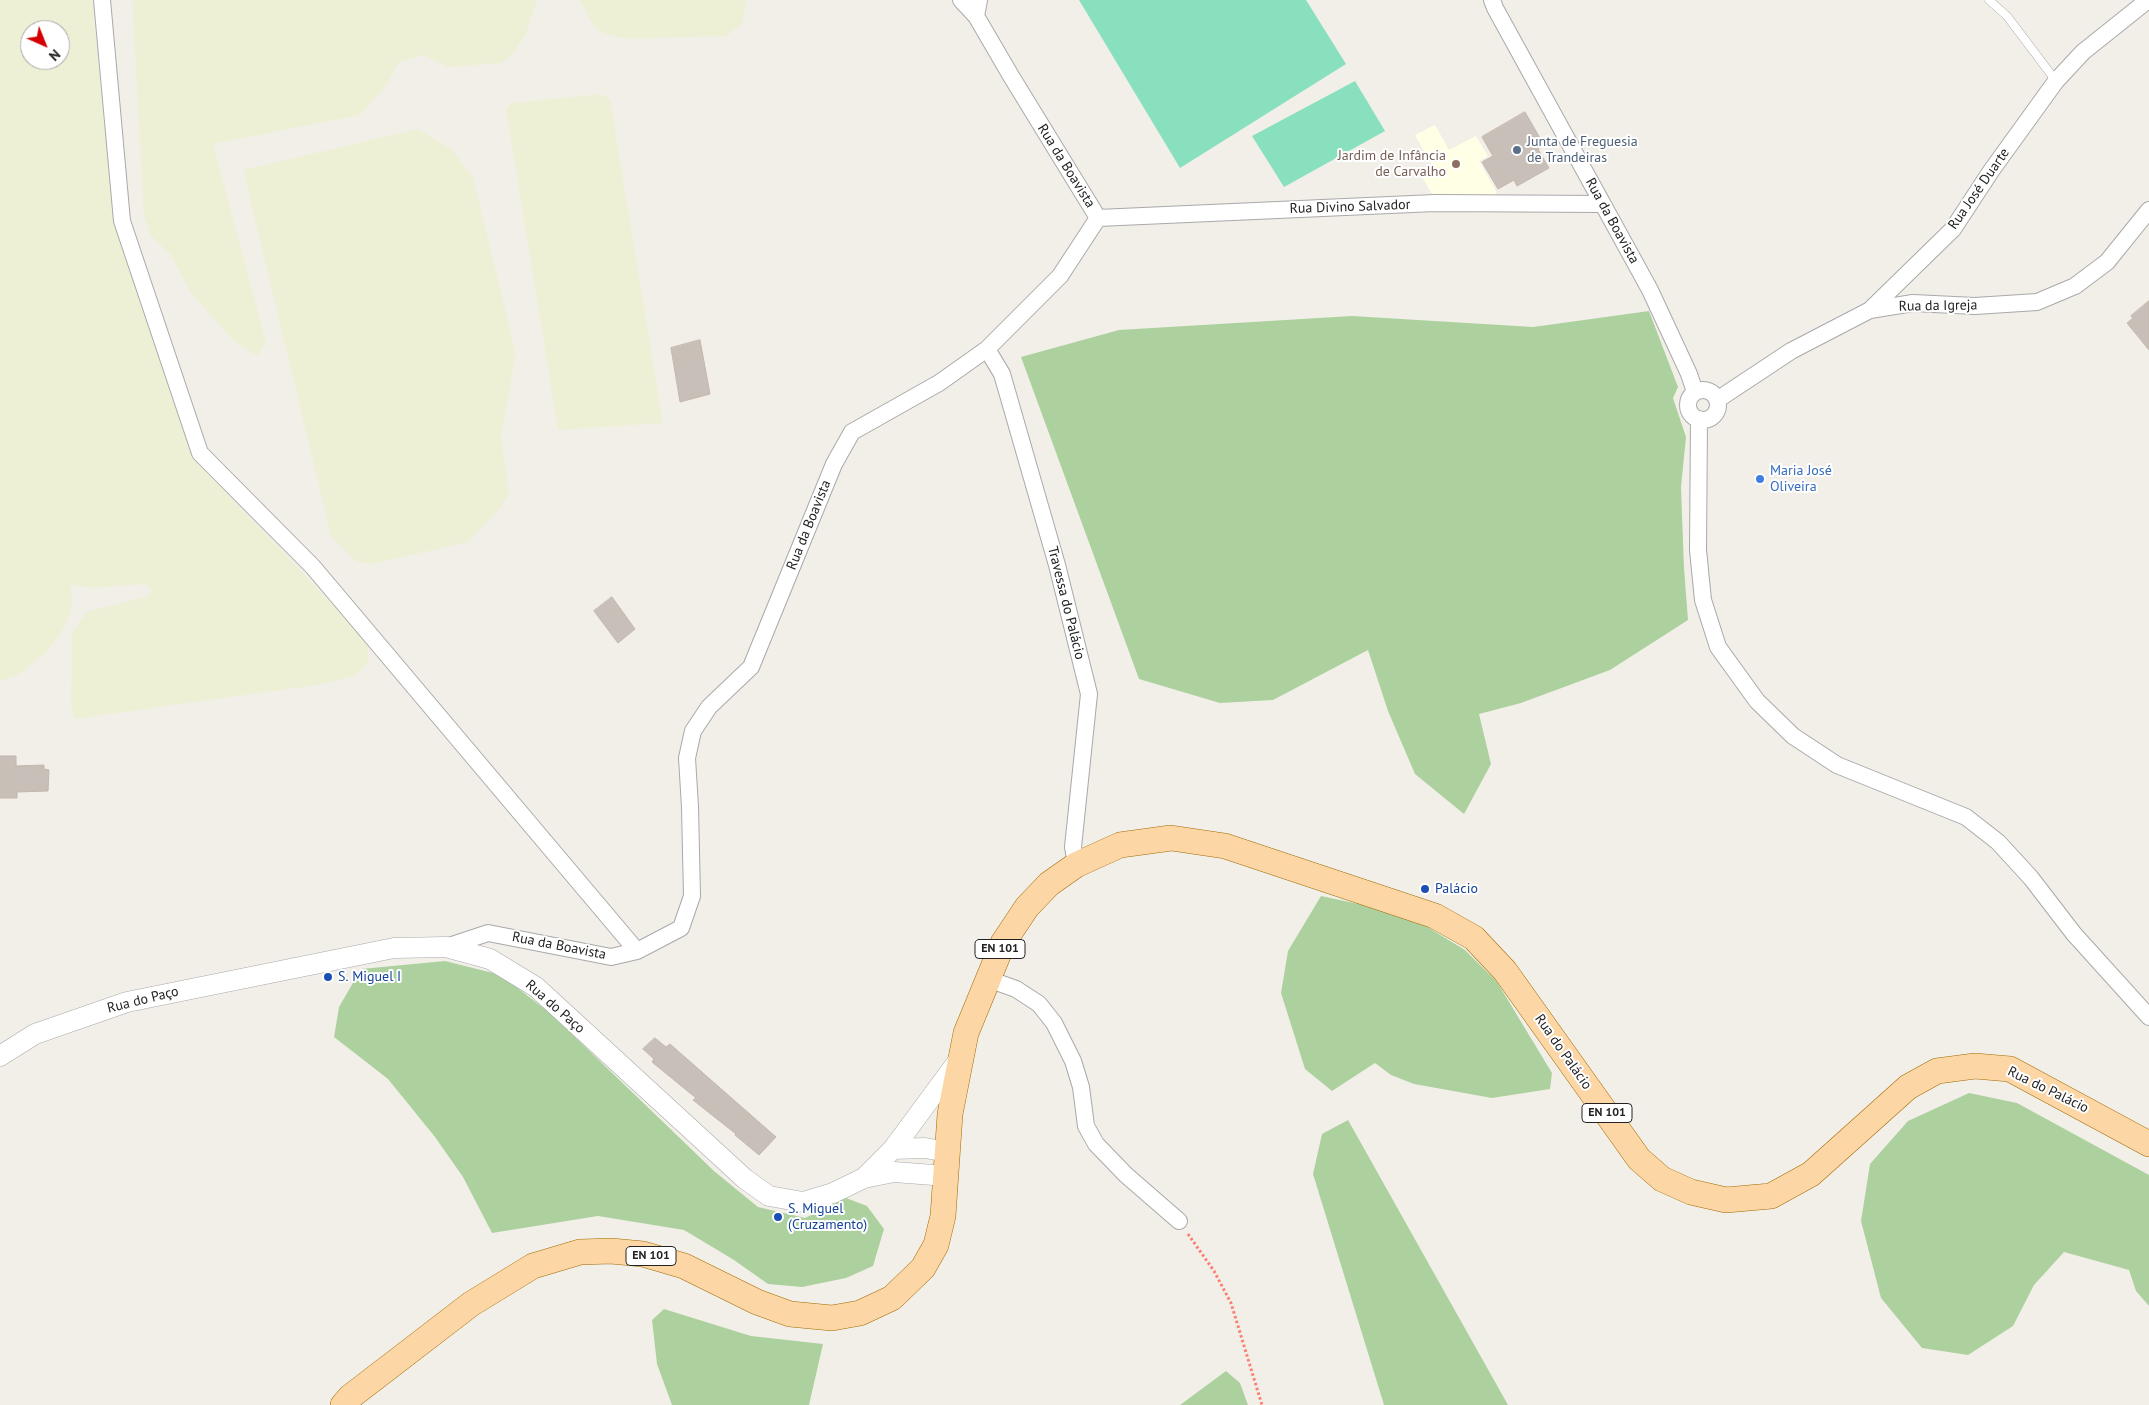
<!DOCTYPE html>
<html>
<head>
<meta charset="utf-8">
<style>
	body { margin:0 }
	#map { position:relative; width:2149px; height:1405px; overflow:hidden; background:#f2efe9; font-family:"PT Sans",sans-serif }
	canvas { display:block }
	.north { position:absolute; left:20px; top:20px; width:50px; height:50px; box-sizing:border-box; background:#fff; border:1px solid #a7a7a7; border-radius:50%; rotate:136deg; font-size:14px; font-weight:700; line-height:20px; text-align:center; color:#222 }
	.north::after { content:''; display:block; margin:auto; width:18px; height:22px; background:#d40000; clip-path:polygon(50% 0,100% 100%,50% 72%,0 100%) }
</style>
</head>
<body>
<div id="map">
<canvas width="2149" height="1405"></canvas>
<div class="north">N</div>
</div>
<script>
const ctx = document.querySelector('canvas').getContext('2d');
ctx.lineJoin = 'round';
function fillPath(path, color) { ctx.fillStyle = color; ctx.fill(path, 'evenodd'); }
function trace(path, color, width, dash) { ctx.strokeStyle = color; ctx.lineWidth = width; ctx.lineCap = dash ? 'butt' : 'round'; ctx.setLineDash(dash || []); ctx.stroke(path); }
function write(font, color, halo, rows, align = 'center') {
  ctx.font = font + ' "PT Sans",sans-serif'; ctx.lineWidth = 4; ctx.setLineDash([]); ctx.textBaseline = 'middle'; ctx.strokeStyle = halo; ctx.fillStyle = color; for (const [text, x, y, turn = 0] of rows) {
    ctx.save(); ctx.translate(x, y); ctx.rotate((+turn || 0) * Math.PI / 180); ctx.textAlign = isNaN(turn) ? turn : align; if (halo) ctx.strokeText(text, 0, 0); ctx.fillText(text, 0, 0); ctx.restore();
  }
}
const education = new Path2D(`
	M1435,125L1449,150L1476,136L1488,156L1479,161L1497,193L1488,198L1435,199L1421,175L1433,167L1415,135Z`);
const farmland = new Path2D(`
	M0,0H92L114,221L195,461L303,573L368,643V663L355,675L324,684L74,719L71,704L72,633L86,612L148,596L153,591L146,584L90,588L71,584L72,608L65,626L47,652L19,674L0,681ZM30,30H60V60H30Z
	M132,0H537L525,35L515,51L502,63L448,67L423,55L399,62L386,86L360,115L213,144L266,342L257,356L232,339L191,293L171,255L151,236L144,217Z
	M580,0H746L745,11L742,24L727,36L628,39L605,34L594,27Z
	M601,94L610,99L663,423L558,430L506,109L511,103Z
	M418,129L451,149L473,177L516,354L501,436L509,493L499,510L468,542L373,564L357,562L331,536L243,170Z`);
const forest = new Path2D(`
	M1649,311L1678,387L1673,398L1686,437L1681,487L1684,568L1688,620L1610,670L1521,703L1479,714L1491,764L1464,814L1415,774L1388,711L1368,650L1273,700L1220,703L1139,679L1021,357L1119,330L1352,316L1533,327Z
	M1321,896L1382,909L1416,920L1465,950L1497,982L1552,1073L1550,1089L1492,1098L1414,1084L1391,1075L1375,1063L1332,1091L1305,1069L1281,993L1288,951Z
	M445,961L501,975L551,1014L714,1171L758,1207L805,1218L846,1198L867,1206L884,1229L873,1266L846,1278L802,1287L768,1284L734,1260L684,1230L598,1216L492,1233L463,1177L435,1137L388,1079L334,1037L339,1007L361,969Z
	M1969,1093L2017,1103L2149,1175V1306L2136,1291L2129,1270L2064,1252L2034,1285L2013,1326L1968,1355L1922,1348L1881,1298L1861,1221L1870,1164L1908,1121Z
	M1348,1120L1508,1405H1384L1313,1174L1322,1134Z
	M664,1309L751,1336L823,1344L809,1405H672L657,1364L652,1320Z
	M1226,1371L1240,1383L1248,1405H1180Z`);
const pitch = new Path2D(`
	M1079,0H1306L1346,64L1180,168Z
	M1355,81L1385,131L1284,187L1252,136Z`);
const building = new Path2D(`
	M1525,112L1544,145L1538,149L1549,168L1517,186L1514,180L1498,189L1482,162L1493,156L1482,137Z
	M2149,301V350L2127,323L2133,318L2131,316Z
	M700,340L710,394L680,402L671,348Z
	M612,597L635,629L618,643L594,611Z
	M0,756H16V766L44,765V769L49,770L48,791L17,792V798H0Z
	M655,1038L666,1047L670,1044L776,1137L759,1155L735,1135L736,1134L693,1100L696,1098L652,1062L654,1059L643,1049Z`);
const path = new Path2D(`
	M1188,1234L1214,1271L1231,1303L1262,1405`);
const service = new Path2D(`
	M1989,0L2007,16L2056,81`);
const minor = new Path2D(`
	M102,0L122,221L200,453L313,567L637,951
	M961,0L976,16
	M1492,0L1495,8L1650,290L1689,374L1695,392
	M1098,218L1435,203L1602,204
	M1870,310L1953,229L1991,171L2056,81L2083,52L2148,0
	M987,349L1002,374L1057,565L1089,694L1073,847L1076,865
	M1688 405a15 15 0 1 1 30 0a15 15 0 1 1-30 0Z
	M1717,400L1791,351L1870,310L1913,303L1975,306L2037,302L2075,286L2107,262L2149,210
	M1699,419L1698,550L1703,600L1718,647L1757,701L1793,736L1837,765L1966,817L1998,842L2031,878L2074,934L2149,1017
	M446,947L488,933L611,957L637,951L681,928L692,896L690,807L687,758L693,731L709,707L751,667L834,464L852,432L939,383L987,349L1060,276L1098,218L1011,76L976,16L979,0
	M988,979L1016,989L1039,1004L1054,1023L1073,1061L1081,1087L1086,1126L1096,1144L1126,1175L1179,1221`);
const tertiary = new Path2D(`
	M0,1056L35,1034L127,1002L394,948L446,947L490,959L536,987L745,1179L769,1196L803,1202L833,1193L864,1178L894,1172L947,1176
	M893,1149L925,1148L947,1152
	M864,1178L893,1149L961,1057`);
const primary = new Path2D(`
	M343,1405L350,1397L471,1304L533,1266L580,1252L611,1251L643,1254L684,1266L757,1302L790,1314L832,1318L860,1313L892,1298L923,1268L936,1245L943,1216L950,1114L966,1033L1003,943L1027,907L1049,884L1076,865L1120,845L1171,838L1225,846L1435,916L1474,938L1505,971L1639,1159L1662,1179L1691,1192L1726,1200L1771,1196L1811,1174L1908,1087L1937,1071L1975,1066L2010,1069L2149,1144`);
const markers = [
	[1517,150,5,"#5c6f8a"],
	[1456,164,5,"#8d6e63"],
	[1760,479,5,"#3f7fe0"],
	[1425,889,5,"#1a4fb4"],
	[328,977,5,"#1a4fb4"],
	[778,1217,5,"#1a4fb4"]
];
const shields = [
	[1000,949,50],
	[1607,1113,50],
	[651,1256,50]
];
const shieldNames = [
	["EN 101",1000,949],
	["EN 101",1607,1113],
	["EN 101",651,1256]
];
const serviceNames = [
	["Junta de Freguesia",1527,142],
	["de Trandeiras",1527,158]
];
const educationNames = [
	["Jardim de Infância",1446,156],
	["de Carvalho",1446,172]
];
const streetNames = [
	["Rua da Boavista",1066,166,58],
	["Rua José Duarte",1979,189,-55],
	["Rua Divino Salvador",1350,207,-2],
	["Rua da Boavista",1612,221,61],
	["Rua da Igreja",1938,306,-1],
	["Rua da Boavista",809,525,-68],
	["Travessa do Palácio",1066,603,76],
	["Rua da Boavista",559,946,11],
	["Rua do Paço",143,1000,-14],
	["Rua do Paço",555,1007,41],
	["Rua do Palácio",1563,1052,55],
	["Rua do Palácio",2048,1090,26]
];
const shopNames = [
	["Maria José",1770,471],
	["Oliveira",1770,487]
];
const transitNames = [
	["Palácio",1435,889],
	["S. Miguel I",338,977],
	["S. Miguel",788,1209],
	["(Cruzamento)",788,1225]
];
fillPath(education, '#ffffe5');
fillPath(farmland, '#eef0d5');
fillPath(forest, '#add19e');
fillPath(pitch, '#88e0be');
fillPath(building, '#c7bfb8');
trace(building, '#c4b6ab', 1);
trace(service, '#a9a9a9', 9);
trace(minor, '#a9a9a9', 18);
trace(tertiary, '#a9a9a9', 21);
trace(primary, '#a06b00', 26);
trace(path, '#fa8072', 3, [2.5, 2.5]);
trace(service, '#fff', 8);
trace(minor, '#fff', 16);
trace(tertiary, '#fff', 20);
trace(primary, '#fcd6a4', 25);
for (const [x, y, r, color] of markers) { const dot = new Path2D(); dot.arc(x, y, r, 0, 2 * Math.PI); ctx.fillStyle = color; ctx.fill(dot); trace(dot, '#fff', 2); }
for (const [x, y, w] of shields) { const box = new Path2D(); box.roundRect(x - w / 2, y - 9.5, w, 19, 4); ctx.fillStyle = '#fff'; ctx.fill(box); trace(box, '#222', 1); }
write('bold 12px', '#222', null, shieldNames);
write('14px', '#4e5e75', '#fff', serviceNames, 'left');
write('14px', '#785e54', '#fff', educationNames, 'right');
write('14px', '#222', '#fff', streetNames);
write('14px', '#366cbe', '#fff', shopNames, 'left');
write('14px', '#164399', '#fff', transitNames, 'left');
</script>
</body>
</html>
